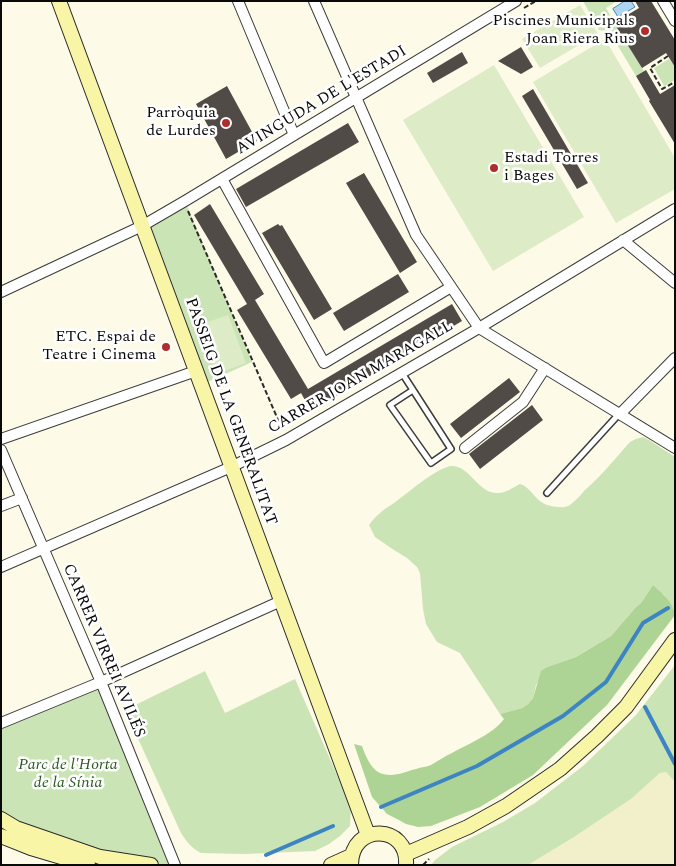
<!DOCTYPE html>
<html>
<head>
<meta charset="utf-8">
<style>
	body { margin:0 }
	#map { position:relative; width:676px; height:866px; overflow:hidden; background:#fdfae7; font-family:Spectral,serif }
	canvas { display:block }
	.frame { position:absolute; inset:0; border:2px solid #090909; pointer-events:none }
</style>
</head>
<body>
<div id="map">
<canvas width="676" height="866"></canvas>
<div class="frame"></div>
</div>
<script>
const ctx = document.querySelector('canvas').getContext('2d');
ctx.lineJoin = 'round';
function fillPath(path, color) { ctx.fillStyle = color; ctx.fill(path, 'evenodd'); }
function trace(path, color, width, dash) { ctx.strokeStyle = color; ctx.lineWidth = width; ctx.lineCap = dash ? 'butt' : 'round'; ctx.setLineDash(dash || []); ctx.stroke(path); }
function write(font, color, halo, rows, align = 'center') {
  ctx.font = font + ' Spectral,serif'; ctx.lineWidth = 5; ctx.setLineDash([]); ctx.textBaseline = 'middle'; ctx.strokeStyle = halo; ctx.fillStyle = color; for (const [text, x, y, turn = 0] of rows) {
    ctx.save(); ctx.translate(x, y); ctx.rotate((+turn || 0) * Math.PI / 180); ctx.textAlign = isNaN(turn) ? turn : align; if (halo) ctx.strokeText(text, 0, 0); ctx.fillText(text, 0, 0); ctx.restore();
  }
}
const farmland = new Path2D(`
	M666,772L675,782V865H528L574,837L631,799L660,773Z`);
const green = new Path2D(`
	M583,1H617L606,8L644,71L636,76L609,31L599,30Z
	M669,59L672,63L675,62V80L664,86L654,68Z
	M185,201L252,362L201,385L142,226Z
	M643,437L649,440L675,457V610L664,595L653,585L641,603L636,607L611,636L576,657L547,667L536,685L533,698L528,704L522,708L500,714L460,653L437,642L426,624L423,609L420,573L417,567L407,558L394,550L375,537L369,525C372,521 375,517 379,514C385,508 392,505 398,500C409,492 440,465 453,466C471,467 479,495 499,493C505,493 514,487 520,484C532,488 534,500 547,505C554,507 564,509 570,505C575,501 580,496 584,491C601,476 615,459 630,442L636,439Z
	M675,665V782L666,772L660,773L631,799L574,837L528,865H431L435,860L452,847L503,822L535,803L583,766L636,715Z
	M205,671L225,713L295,679L351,807L350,826L340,836L329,844L315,851L244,854L201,853C191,848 187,842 181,833L125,710Z
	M101,682L175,865H151L100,857L1,819V723Z`);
const forest = new Path2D(`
	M653,585C661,592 675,604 675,615L607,705L533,775L480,807L431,826L418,827L406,824L399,820L387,814L372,797L354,744L362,746C365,755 371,768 378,772C391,779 404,772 416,769C421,767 427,767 431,765C438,761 445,756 452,753C468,744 493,734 504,719L500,714L522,708L528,704L533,698L541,671L547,667L576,657L611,636L636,607L641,603Z`);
const pitch = new Path2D(`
	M580,5L598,34L540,68L522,39Z
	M605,39L675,158V189L616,223L533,82Z
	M494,65L584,217L493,271L403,120Z
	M228,315L246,363L217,374L199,325Z`);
const water = new Path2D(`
	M625,1H631L635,7L618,17L613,9Z`);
const stream = new Path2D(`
	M645,707L675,764
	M381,807L477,766L563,716L606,682L643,623L668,608
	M266,855L333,826`);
const building = new Path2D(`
	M635,1H651L675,40V67L666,53L642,68L614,23L639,8Z
	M521,47L533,67L521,74L498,61Z
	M462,52L468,63L433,83L427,73Z
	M646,70L660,94L675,85V144L649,101L650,100L636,76Z
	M227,86L257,141L226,159L196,104Z
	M533,89L588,183L577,189L522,96Z
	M348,123L359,142L246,207L236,189Z
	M364,173L417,262L400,273L346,183Z
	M210,204L264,294L255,300L308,389L452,304L462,321L311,411L301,393L306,390L291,399L237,310L247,304L194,215Z
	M278,224L280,226L282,225L332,309L314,320L262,233Z
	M398,274L409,292L344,331L333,313Z
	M509,378L520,392L461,438L450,424Z
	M532,405L543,420L480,469L469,454Z`);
const path = new Path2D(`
	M524,8L536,1
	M668,56L650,68L662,89L675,82
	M188,211L282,429
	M423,865L429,859`);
const lane = new Path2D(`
	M402,373L413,390L390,405L431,463L451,449L413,390
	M547,493L619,414`);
const street = new Path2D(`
	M238,1L294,135
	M314,1L416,235L479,328L675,448
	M663,1L675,21
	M222,179L324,363L451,287
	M623,240L675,283
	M1,292L142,226L185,201L516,1
	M620,414L675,358
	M1,439L196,371
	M465,448L523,402L545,368
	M1,450L101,682L175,865
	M1,506L22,498
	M1,567L231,467L286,440L479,328L675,209
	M1,723L101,682L281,601`);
const secondary = new Path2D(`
	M59,1L368,835
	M1,819L16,828L100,857L151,865
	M1,836L31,848L88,865
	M406,854L468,827L506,806L560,769L597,736L626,707L675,640
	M331,865L351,856
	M351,865C351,822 409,824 406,865`);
const markers = [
	[645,31,5,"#ae2e2d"],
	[226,123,5,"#ae2e2d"],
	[494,168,5,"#ae2e2d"],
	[166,347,5,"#ae2e2d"]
];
const poiNames = [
	["Piscines Municipals",635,22],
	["Joan Riera Rius",635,40],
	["Parròquia",216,114],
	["de Lurdes",216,132],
	["Estadi Torres",504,159,"left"],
	["i Bages",504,177,"left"],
	["ETC. Espai de",156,338],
	["Teatre i Cinema",156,356]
];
const streetNames = [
	["AVINGUDA DE L'ESTADI",322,101,-31],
	["CARRER JOAN MARAGALL",361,378,-30],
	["PASSEIG DE LA GENERALITAT",230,412,70],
	["CARRER VIRREI AVILÉS",103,651,67]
];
const parkNames = [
	["Parc de l'Horta",68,766],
	["de la Sínia",68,784]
];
fillPath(farmland, '#f1f0ca');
fillPath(green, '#cbe4b5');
fillPath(forest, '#aed495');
fillPath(pitch, '#ddecc6');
fillPath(water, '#b0d5f1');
trace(water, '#3d85c2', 1);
trace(stream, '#3d85c2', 4);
fillPath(building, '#514b47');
trace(lane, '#3c3c3c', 8);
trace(street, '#3c3c3c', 12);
trace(secondary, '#2b2b2b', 16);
trace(path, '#2b2b2b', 2, [5, 2.5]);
trace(lane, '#fff', 5);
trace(street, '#fff', 10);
trace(secondary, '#f9f5a7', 14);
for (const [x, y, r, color] of markers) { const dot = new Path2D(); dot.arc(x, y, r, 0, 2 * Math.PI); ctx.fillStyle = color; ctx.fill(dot); trace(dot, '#fff', 2); }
write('16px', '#090909', '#fff', poiNames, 'right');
write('16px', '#090909', '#fff', streetNames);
write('italic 16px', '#295b20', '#fff', parkNames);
</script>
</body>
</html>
